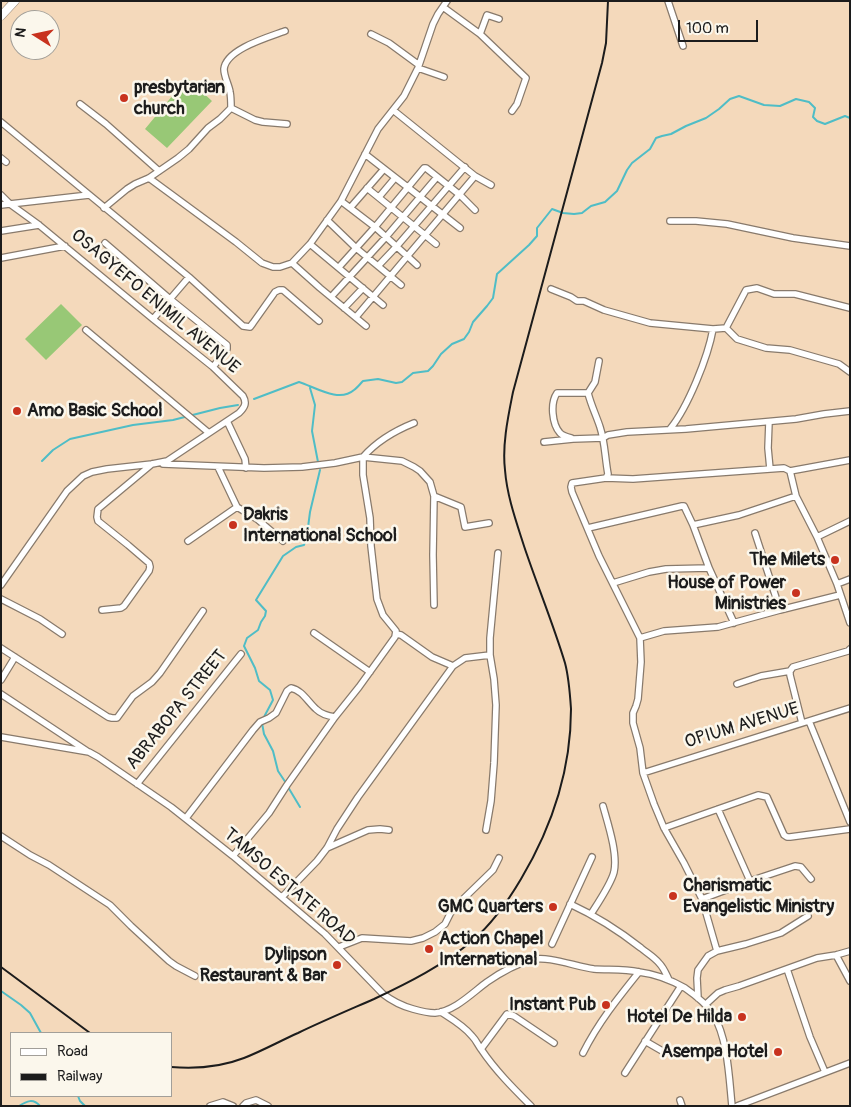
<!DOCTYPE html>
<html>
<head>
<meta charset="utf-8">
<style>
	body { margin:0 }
	#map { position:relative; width:851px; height:1107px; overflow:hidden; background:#f4d9bb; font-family:Pangolin,sans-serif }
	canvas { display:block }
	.frame { position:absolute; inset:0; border:2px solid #1c1c1c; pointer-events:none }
	.legend { position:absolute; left:10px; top:1032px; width:162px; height:65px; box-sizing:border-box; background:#fbf7ec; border:1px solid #a29f99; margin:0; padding:6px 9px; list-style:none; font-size:15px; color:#1c1c1c }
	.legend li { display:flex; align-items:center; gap:10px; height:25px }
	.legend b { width:25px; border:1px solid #a29f99 }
	.north { position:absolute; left:10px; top:10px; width:50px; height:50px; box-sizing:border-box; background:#fbf7ec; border:1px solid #a29f99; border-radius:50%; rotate:280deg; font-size:14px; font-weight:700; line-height:20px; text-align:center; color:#1c1c1c }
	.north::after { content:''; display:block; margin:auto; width:18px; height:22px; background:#c8321e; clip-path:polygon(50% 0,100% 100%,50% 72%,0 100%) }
	.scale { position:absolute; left:678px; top:20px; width:80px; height:22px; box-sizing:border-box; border:2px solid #1c1c1c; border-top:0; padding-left:6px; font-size:15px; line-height:18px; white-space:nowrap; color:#1c1c1c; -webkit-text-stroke:4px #fbf7ec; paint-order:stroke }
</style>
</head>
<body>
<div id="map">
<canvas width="851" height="1107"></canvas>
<div class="frame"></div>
<ul class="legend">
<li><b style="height:6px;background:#fff"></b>Road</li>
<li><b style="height:6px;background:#1c1c1c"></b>Railway</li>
</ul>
<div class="north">N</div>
<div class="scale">100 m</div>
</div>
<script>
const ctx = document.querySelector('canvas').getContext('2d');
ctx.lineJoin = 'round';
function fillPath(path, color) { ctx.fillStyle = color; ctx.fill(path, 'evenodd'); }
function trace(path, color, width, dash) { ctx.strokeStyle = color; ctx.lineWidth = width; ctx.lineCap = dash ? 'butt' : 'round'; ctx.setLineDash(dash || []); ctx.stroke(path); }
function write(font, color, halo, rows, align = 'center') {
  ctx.font = font + ' Pangolin,sans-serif'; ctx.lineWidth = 5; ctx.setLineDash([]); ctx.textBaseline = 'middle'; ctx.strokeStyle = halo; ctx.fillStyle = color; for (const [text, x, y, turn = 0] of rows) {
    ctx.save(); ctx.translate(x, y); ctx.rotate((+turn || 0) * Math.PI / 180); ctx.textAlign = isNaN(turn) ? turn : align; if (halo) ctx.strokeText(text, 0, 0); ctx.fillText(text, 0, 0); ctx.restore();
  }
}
const green = new Path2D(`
	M187,78L212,101L167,148L145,129Z
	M61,304L82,325L46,360L25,339Z`);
const stream = new Path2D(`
	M310,388L315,405L312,431L318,462
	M254,399L299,382C315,387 339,403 354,390C357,388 360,384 363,381L378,379L396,383L402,382L413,373L428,371L433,366L441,354L452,344L464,339L469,332L473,322L487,306L493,298L497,274L529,245L537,236V228L552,209L563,213L574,214L582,213L591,206L605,202L617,191L627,170L632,163L650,149L656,138L662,136L671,134L686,126L706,118L719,109L730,99L739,96L764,105L780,106L796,99L809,102L815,108L813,117L817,121L825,124L845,116L850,118
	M42,461L53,450L70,439L133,425L173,420L220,408L238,405
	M264,717L273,700L270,690L259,681L255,668L244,646L247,638L258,630L261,622L265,616L266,611L256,600L283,556L296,547L304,545L307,535L310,512L320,470
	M262,723L264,734L273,751L278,771L286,783
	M288,787L300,807
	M1,991L21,1005L30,1013L41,1033
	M78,1096L80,1101L85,1106
	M19,1106C27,1101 33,1098 40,1106`);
const street = new Path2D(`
	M668,1L683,46
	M443,7L480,34L526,78L517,104L512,111
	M371,34L389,43L419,65
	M480,34L487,15L499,19
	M418,68L444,77
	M80,104L106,124L159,171
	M231,108L255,120L263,122L287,124
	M393,110L475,176L491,185
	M1,122L189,277L243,326L250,327L253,323L275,292L279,290H283L319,321
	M365,154L460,228
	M1,158L6,162
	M149,178L236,242L262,263L273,267H280L292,263L310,244L341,201L378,129L404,96L418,68L433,24L438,14L447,1
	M367,188L436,244
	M1,195L10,204L39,225L153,319L213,367L243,396C247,403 245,407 239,413L167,461L152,464L107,469L92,472L83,476L67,491L1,585
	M379,197L395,178
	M341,201L375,227L417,265
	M1,205L89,195
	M104,208L127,189L135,184L149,178L178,158L189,149L208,128L220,119L231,108C231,102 231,97 230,92C229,85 224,77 224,69C226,49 269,37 285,31
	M350,208L384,169
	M327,220L356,248L401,285
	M670,221H696L727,224L793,238L850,246
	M1,231L39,225
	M105,243L170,299L227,345V349L213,367
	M310,244L383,305
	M1,258L65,246
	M292,263L320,288L366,326
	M378,266L397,246L465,167
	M339,267L375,227L424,168H426L460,195L475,210
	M551,289L571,297L577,301H584L604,310L650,323L713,329L726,328
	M331,297L386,237L437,177
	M344,308L363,288
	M356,317L475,176
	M153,319L189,277
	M726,328L746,290L757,288L774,294H795L850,308
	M726,328L737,339L766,348L790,350L839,364L850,372
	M86,330L209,433
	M588,393C591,405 596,415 600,427C605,442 605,458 608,474L606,478L572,483L571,487L572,492L599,556L640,638L641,662L638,699L636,706L633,713V723L640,748L643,773L654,804L664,828L684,863L702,899L717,951
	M227,421L245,459L246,468
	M769,422L768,448L770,469
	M670,429C688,407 708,357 713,329
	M571,438C567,437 563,436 560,433C552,424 550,403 557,393H588L595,382L599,361
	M544,442L573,439L603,438L608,435L627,432L686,429L796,419L824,414L850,411
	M163,464L264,468L302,467L335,463L363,457L402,461L414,467L420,471L430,482L434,496L433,555L434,605
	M218,467L237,507L257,519L283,541
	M790,471L796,496L817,537L837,584L850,623
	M606,478L633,479L784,468L790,471L850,460
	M434,496L461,507L465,527L489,523
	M693,525L739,515L796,496
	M588,528L682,506H684L693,525L709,568L734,623
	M755,533L780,610
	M817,537L850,521
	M188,541L237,507
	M613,583L649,572L666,569L709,568
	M837,584L850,579
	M1,599L40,619L62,634
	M102,610L121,608L124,606L149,571L150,567L149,563L128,545L98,521L97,517L98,509L152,464
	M314,633L370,672
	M396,634L401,635L432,657L453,666
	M640,638L664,631L718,627L780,610L840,595
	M1,648L108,717L112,718H117L133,696L152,682L160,673L203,611
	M1,680L15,657
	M737,684L761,676L790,671
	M1,694L87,751
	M809,721L850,822
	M802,723L790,675V671L793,667L848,651L850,649
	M1,737L89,752L98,757L171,807L233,856L325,934L383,994C392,1001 402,1006 413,1009C420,1011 428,1013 435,1013C455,1011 472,993 487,982C500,973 515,964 531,960C548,955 576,967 594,969C609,970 624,969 639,972C655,974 671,980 685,988C695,995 706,1003 713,1014C728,1039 729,1077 732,1106
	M643,773L850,708
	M137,784L241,654
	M718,809L750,881
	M186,818L253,730L260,722L269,718L276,713L287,691L291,688C302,690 308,702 316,709C321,714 328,716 335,717
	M664,828L758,795L767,797L784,835L787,837H790L850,829
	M486,830L491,801L494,763L496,705L494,679L490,655V638L498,553
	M1,836L30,855L49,865L110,905L131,926L169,961L176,966L195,976
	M327,848L368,830L380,829L389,830
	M233,856L269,813L287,785L335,717L359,687L395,637L396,631L383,615L377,599L371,546L370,518L363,475V457C377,441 394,431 414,423
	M282,897L317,861L327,848L337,829L358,797L453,666L465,658L490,655
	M702,899L750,881L795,866L801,867L811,879
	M570,904C596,916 618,930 641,948C647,953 654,957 659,963C664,968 666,974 669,980
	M591,914C598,903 611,884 614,872C618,854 608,824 603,806
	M552,944L592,857
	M339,947L362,938L411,941L423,938L435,932L445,924L451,912L458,904L493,870L499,858
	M836,955L850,981
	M787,969L810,1037L825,1072
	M698,998L697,978L698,970L708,956L717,951L746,944L781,933L808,916
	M706,1004L718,993L725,990L739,986L817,958L836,955L850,951
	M441,1012C452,1019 464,1026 472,1036C476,1040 478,1045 481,1049C495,1070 513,1088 531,1106
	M645,1041L664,1052
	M481,1049L507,1014L514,1016L554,1043
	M583,1053C598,1023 618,998 639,972
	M625,1073L681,986
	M680,1100L682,1106
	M210,1106L223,1102L233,1106
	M243,1106L246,1103L256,1100L268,1106
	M737,1106L850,1063`);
const secondary = new Path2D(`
	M1,16L15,1`);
const rail = new Path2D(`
	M1,967L90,1033
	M171,1067C195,1069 221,1067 244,1058C262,1051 280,1041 298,1033C323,1021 349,1010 374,999C408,983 444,965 473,940C493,923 508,901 521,879C552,827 571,770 571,709C570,694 569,678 565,663C553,623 537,585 524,546C516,521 507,496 505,470C502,445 508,417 513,392L602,63L606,43L608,1`);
const markers = [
	[124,98,5,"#c8321e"],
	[17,411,5,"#c8321e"],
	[233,525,5,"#c8321e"],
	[835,560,5,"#c8321e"],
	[796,593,5,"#c8321e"],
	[673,896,5,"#c8321e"],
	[553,907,5,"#c8321e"],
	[429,949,5,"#c8321e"],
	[337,965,5,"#c8321e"],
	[606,1005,5,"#c8321e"],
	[742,1017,5,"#c8321e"],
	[778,1052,5,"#c8321e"]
];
const poiNames = [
	["presbytarian",134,88,"left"],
	["church",134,109,"left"],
	["Amo Basic School",27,411,"left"],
	["Dakris",243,515,"left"],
	["International School",243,536,"left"],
	["The Milets",825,560],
	["House of Power",786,583],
	["Ministries",786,604],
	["Charismatic",683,886,"left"],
	["Evangelistic Ministry",683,907,"left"],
	["GMC Quarters",543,907],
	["Action Chapel",439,939,"left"],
	["International",439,960,"left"],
	["Dylipson",327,955],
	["Restaurant & Bar",327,976],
	["Instant Pub",596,1005],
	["Hotel De Hilda",732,1017],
	["Asempa Hotel",768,1052]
];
const streetNames = [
	["OSAGYEFO ENIMIL AVENUE",155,302,40],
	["ABRABOPA STREET",177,710,-51],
	["OPIUM AVENUE",742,726,-17],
	["TAMSO ESTATE ROAD",289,887,41]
];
fillPath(green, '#98c876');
trace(stream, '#4fbdc6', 2);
trace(street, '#887a6c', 8);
trace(secondary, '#887a6c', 9);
trace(street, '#fff', 5.5);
trace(secondary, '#fff', 8);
trace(rail, '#1c1c1c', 2);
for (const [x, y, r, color] of markers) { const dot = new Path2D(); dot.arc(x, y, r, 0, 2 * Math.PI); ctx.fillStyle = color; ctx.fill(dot); trace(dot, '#fbf7ec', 2); }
write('bold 18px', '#1c1c1c', '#fbf7ec', poiNames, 'right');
write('18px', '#1c1c1c', '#fbf7ec', streetNames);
</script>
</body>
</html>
